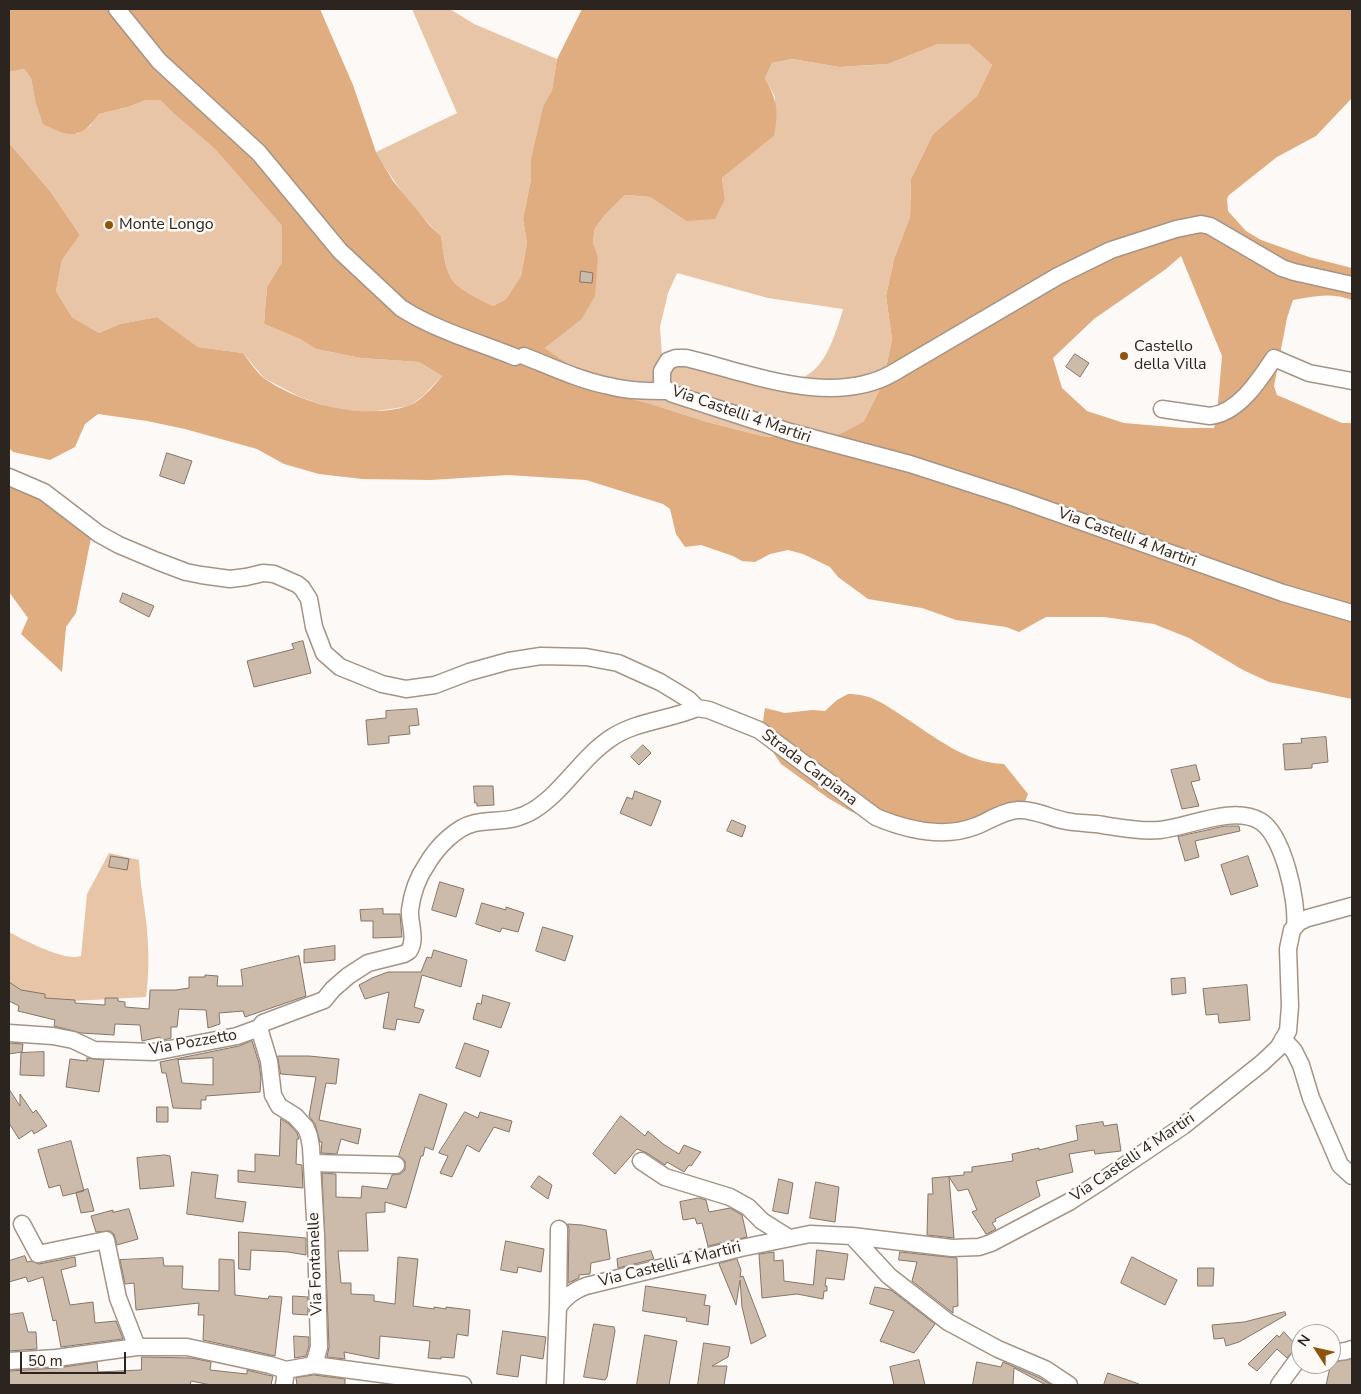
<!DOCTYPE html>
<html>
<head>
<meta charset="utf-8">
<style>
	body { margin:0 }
	#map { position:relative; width:1361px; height:1394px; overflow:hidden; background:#fdf9f6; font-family:"Nunito Sans",sans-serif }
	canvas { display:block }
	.frame { position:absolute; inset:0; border:10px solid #2c251f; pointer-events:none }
	.north { position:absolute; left:1291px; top:1324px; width:50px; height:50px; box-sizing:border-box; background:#fdf9f6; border:1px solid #a9a4a0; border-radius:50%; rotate:305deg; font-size:14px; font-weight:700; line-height:20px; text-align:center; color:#2c251f }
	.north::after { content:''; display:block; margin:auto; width:18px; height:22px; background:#8e540e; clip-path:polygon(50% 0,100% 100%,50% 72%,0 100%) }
	.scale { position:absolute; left:20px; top:1352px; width:106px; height:22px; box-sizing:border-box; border:2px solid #2c251f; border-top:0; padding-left:6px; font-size:15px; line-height:18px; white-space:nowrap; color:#2c251f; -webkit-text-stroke:4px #fdf9f6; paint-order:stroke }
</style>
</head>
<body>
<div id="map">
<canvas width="1361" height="1394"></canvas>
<div class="frame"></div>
<div class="north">N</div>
<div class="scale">50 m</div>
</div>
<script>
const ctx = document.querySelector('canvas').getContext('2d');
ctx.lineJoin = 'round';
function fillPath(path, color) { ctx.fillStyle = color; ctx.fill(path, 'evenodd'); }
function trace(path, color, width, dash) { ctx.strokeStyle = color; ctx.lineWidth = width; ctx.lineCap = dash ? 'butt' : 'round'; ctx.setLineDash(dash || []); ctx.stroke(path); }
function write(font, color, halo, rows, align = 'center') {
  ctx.font = font + ' "Nunito Sans",sans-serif'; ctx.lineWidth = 5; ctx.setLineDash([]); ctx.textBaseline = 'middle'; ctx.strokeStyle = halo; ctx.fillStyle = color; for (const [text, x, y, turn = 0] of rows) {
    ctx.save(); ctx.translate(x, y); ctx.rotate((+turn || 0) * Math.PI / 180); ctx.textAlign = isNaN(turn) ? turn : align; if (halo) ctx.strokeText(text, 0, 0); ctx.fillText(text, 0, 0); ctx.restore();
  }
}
const green = new Path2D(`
	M412,9H450L474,24L557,59L552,90L543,108L531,158V179L523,219L527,243L521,276L506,299L493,306C481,300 457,289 451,278C444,265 443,249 441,236C415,212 394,183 376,152L457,113Z
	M938,44H969L992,65L977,96L933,134L911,179L910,217L894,259L886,296L892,339L883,383L864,421L842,433L814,440L762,436L707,422L651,404L611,394L545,348L581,320L598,256L593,242L595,228L605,215L625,195L650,197L686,221L725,199L722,178L774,136L775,97L765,78L772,63L792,59L839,67L888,64ZM677,273L768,298L843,309C838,326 829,357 814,370C808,375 799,380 791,385L662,356L660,327L668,293Z
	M24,69L31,78L35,100L77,134L90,126L99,114L128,107L146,100H160L174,114L215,149L282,226V262L267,287L264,324L300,339L316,349L361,358L419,362L442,376L424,395L410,406L370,412L335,409L300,397L264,378L243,353L198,347L157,317L120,324L99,333L72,317L56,291L62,260L80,235L50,191L9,143V72Z
	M109,853L139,860C140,884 145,907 147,930C149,953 149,975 146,997L19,1004L9,993V932C24,940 65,962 81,956L87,894Z`);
const forest = new Path2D(`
	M9,9H320L353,85L376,152L393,181L430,226L441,236C443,249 444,265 451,278C457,289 481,300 493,306L506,299L521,276L527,243L523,219L531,179V158L543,107L552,90L557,59L582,9H1352V98L1316,136L1277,157L1229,195L1227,199L1228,211L1246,231L1261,240L1309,257L1352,268V300C1332,292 1313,296 1293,300L1287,318L1274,386L1277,395L1342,423H1352V699L1269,682L1243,670L1189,638L1154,624L1104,617H1046L1019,632L1006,627L956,620L922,608L868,599L838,577L830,567L803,554L788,550L770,554L755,562L742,561L733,556L701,545L685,547L676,534L670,509L663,504L586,480L508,475L431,480L362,479L319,474L284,464L257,449L185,429L147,421L98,414L85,424L75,447L50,460L13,452L9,448V143L50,191L80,235L62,260L56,291L72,317L99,333L120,324L157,317L198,347L243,353C249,361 257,373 265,379C304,405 363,420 408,406C419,403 435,385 442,376L419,362L361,358L316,349L300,339L264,324L267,287L282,262V226L215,149L174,114L160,100H146L128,107L99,114C80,141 69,137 43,124L35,100L31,78L24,69L9,72ZM938,44H969L992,65L977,96L933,134L911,179L910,217L894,259L886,296L892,339L883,383L864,421L842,433L814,440L762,436L707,422L651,404L612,394L545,348L581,320L595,296L598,256L593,242L595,228L605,215L625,195L650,197L686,221L715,219L725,199L722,178L774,136C779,110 777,101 765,78L772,63L792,59L839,67L888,64ZM1181,256L1222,356L1217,415L1214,428H1183L1124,423L1087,411L1062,388L1053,358L1094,319L1166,269Z
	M9,481L42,496L92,533L76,613L66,627L62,672L21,634L28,618L9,592Z
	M848,694C872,694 884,704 904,717C935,737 966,763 1004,764L1028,794L1021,812L899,833L850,811L828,798L781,764L773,752L760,740L765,708L785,713L812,710L825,711L837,700Z`);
const building = new Path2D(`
	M581,271L593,273L592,283L580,282Z
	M1075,354L1089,363L1080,377L1066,367Z
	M167,453L192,461L184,484L160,476Z
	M123,593L154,606L149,617L120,602Z
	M303,641L311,673L254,687L247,661L294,649L292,644Z
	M417,709L419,725L409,726L410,734L389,736V743L368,745L366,720L386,718V711Z
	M1326,737L1328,762L1312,764V768L1285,770L1283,744L1302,743L1301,739Z
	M643,745L651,753L639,765L631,757Z
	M1196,765L1200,780L1191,782L1199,806L1182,809L1171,770Z
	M474,786H493L494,805L477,806V803H475Z
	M635,791L661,801L651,826L620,813L627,797L632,799Z
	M732,820L746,826L742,837L727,831Z
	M1225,826H1239L1240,831L1195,841L1199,857L1185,861L1178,837Z
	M111,856L129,859L127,870L109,867Z
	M1248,856L1258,886L1231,895L1221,865Z
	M440,882L464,889L456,917L432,910Z
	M482,903L506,910V907L524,913L518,932L502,928L500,932L476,924Z
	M383,909V914H400L402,937L373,938V921H361L360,910Z
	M543,927L573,936L565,961L536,951Z
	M335,946V960L304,963V950Z
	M434,950L467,960L461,987L422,975L414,1007L424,1010L419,1023L397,1019L395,1030L383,1028L389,992L365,999L359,985L372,978L388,972H421L427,957L431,958Z
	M299,956L306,996L245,1017L243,1011L219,1013L220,1024L208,1028L206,1010L179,1009L177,1027H171V1038L161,1041L160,1037L142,1041L140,1025L115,1024L114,1035L81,1033L54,1026L55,1020L18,1011L19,1006L9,1001V982L21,990L45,994V998L75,1000V1003L105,1005V998H118V1001L125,1002V1007L149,1009L150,990H176L189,988V977H205V975L218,976L217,986H243L241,970Z
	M1185,978L1186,993L1172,995L1171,979Z
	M1247,985L1250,1020L1219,1023L1218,1014L1206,1015L1203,989Z
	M483,995L510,1003L501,1028L473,1019L477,1003L481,1004Z
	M252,1041L259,1063L261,1078L260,1092L206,1096V1100H201V1109L173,1108L166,1073H162L160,1062L239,1046ZM213,1058V1085L182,1083L178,1060Z
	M9,1043L23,1044L22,1052L9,1054Z
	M465,1043L489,1051L480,1077L456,1068Z
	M44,1052V1076L20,1075L21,1053Z
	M278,1056H309L339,1059L336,1084L326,1083L319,1120L361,1129L358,1144L341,1139L337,1154L321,1153L322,1142H320L315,1124L309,1116L316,1077L281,1074Z
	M87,1058L104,1060L99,1092L66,1087L70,1059L87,1061Z
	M9,1089L20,1106V1094L33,1113L36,1110L47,1126L34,1134L32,1130L19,1139L9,1123Z
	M420,1094L447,1104L433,1150L425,1147L423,1156H421L406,1208L385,1202V1212L366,1213L368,1251H338L341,1283H351V1294L374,1295V1301L395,1304L398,1257L418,1259L413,1306L434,1309V1307L446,1309V1307L470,1310L468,1336L457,1334L454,1358L441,1357V1359L428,1358L430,1341L380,1336L379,1359L344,1352L345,1359L327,1357L329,1347L322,1173L336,1174V1197L361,1198L362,1186L387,1189L392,1175L400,1174L405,1170V1161L399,1156Z
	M157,1107H168V1122H157Z
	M465,1112L478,1118L480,1112L512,1121L509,1132L494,1127L479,1152L467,1145L452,1177L440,1173L448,1156L439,1153Z
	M621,1116L645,1136L648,1131L663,1144L679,1154L684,1145L701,1152L691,1166L689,1165L684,1172L667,1162L665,1165L647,1153L637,1149L615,1174L593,1154Z
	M281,1119L289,1124L297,1133L299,1139H297L296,1164L302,1165L303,1188L238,1182V1170L255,1172V1154L279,1156Z
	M1103,1122L1104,1126L1117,1124L1121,1151L1095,1154L1094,1150L1069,1154L1073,1172L1036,1181L1040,1196L995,1219L996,1221L992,1223L996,1229L987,1234H986L972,1212L977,1210L968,1189L958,1191L949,1177L954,1238L927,1235L928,1194H933L932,1178L964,1175V1172H972V1167L1013,1161L1012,1154L1039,1148V1150L1078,1140L1076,1126Z
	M71,1141L84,1191L63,1196L60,1185L49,1188L38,1150Z
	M165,1155L170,1156L174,1186L140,1189L137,1158Z
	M192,1172L218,1175L215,1198L246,1202L243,1222L187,1214Z
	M539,1176L552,1185L548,1199L531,1187Z
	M779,1179L793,1183L788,1214L773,1211Z
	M816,1182L839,1187L835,1222L810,1218Z
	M88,1189L94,1211L81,1213L76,1193Z
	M699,1198L706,1200L709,1212L730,1208L742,1215L747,1237L708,1246L702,1223L697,1224L695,1218L683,1220L680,1202Z
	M129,1209L138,1239L117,1245L114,1234L110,1231L96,1232L91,1216L113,1210V1212Z
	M568,1224L582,1225L606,1230L610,1259L591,1263L590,1274L579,1275V1278L568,1283L569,1229Z
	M239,1232L306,1238V1255L288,1252L251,1250L250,1270L239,1269Z
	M506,1241L544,1249L541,1272L518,1267L517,1273L501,1270Z
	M817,1250L848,1254L844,1280L826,1278L825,1286H827V1291H824L823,1299L797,1294L762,1298L759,1254L774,1252V1261L783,1260L784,1281L813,1285Z
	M651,1251L654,1259L618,1268L617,1259Z
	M900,1252L957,1258L958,1306L953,1307V1313L912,1281L917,1262L899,1260Z
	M25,1256L27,1262L32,1261L39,1264L75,1257L76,1266L61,1270L70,1305L93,1302L95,1323L116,1321L123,1339L61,1347L56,1320L53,1321L43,1277L28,1282L26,1277L9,1282V1261Z
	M1132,1257L1177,1280L1165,1305L1121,1283Z
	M163,1258L164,1266H183L182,1288L184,1289L219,1291V1259L234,1260L235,1295L268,1299L269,1296L282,1297L275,1356L203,1340L204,1315H198L199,1303L136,1310L134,1283L125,1284L120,1260Z
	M737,1259L741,1270L740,1277L743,1276L766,1336L751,1344L742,1307L740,1280L736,1305L719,1264Z
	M1198,1268H1214L1213,1286H1198Z
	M646,1286L706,1295L704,1305L710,1306L708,1325L686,1321L687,1318L643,1311Z
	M875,1287L891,1290L935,1324L914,1353L880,1341L894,1311L870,1304Z
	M293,1296L308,1297V1315L293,1314Z
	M1285,1312L1286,1315L1239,1342L1226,1346L1224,1338L1214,1339L1212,1325L1244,1322Z
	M23,1313L28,1332H36L37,1349L9,1351V1315Z
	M594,1324L614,1327L615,1331L607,1377L605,1380L584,1377Z
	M503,1331L546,1337L543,1359L521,1355L518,1377L497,1374Z
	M1284,1332L1297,1346L1287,1358L1277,1349L1257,1371L1248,1364L1277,1335L1279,1337Z
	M645,1335L677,1341L669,1385H637Z
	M294,1336L309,1337V1346L306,1356L295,1358Z
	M704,1343L730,1347L728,1357L712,1366H727L724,1385H698Z
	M142,1357L192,1358L211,1362L210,1370L247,1374V1370L267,1375L273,1376L271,1385H211L191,1381L190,1385H9V1371L57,1368L97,1362L98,1372L141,1370Z
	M1352,1359V1385H1326L1331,1363Z
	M919,1360L925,1385H894L890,1367Z
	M977,1362L1001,1367L1003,1362L1040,1378L1051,1385H1046L1014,1368L1013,1385H973Z
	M1108,1373L1139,1384V1385H1104Z
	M314,1375L345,1379V1385H297L296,1378Z`);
const minor = new Path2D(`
	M117,9L159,61L259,153L340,251L401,308C435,330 478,342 515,357
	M1352,285L1294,272L1282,268L1210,226L1201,224L1176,229L1111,250L1058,276L893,373C831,408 750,373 686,358H676L668,361L662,371V383L664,388L673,394L790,432L910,464L1012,497L1283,593L1352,613
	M524,356C552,367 579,380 609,386C628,391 647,391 667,391
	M1162,409L1210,416C1239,413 1260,379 1274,358L1309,373L1352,381
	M9,477L44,492L99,534L119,545L157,561L186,572L201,575L230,579L246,577L263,573L274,574L297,584L302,588L309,599L314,627L324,653L340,667L382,684L406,689L435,685L469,672L509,661L541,656L586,657L618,663L660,682L688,699L697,708L709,710L759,730L876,817C907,830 943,839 976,826C989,821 1003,811 1018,810C1034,809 1050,818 1066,821C1076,823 1086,823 1096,824C1117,827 1139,832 1160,830C1189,827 1233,805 1260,821C1283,834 1298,901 1295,926
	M9,1033L53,1036L73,1040L94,1050L154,1052L237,1036L259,1028
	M1283,1039L1294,1051L1301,1065L1311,1098L1340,1165L1352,1176
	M641,1161L665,1177L730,1197L748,1207L762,1221L789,1238
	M312,1163L396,1165
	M22,1224L38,1254L106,1240L118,1298L137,1347
	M852,1236L889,1276L948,1322L998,1349L1045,1369L1069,1385
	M558,1307L559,1229
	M1331,1353L1346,1351L1352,1349
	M9,1361L56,1358L137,1347H187L270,1365L286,1370L314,1365L463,1385
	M314,1365L319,1347L316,1236L311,1147L309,1136L306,1128L295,1116L279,1106L273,1095L269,1061L259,1028L263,1023L324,1000L333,989L348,976L368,963L404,954L409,951C417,939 409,923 410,910C412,894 418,877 427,864C437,847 456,827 475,823C497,819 513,823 534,810C564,791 581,758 611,738C636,721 669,720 697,708
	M284,1385L286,1370
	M555,1385L558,1307C566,1296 574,1290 586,1286L741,1248L810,1234L852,1236L952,1248L979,1247L991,1243L1069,1202L1103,1180L1183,1126L1262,1063L1278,1048L1288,1031L1290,1006L1288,949L1292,930L1299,922L1308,918L1352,906
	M1279,1385L1301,1355`);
const markers = [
	[109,225,5,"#8e540e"],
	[1124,356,5,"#8e540e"]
];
const poiNames = [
	["Monte Longo",119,225],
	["Castello",1134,347],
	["della Villa",1134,365]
];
const streetNames = [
	["Via Castelli 4 Martiri",741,415,19],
	["Via Castelli 4 Martiri",1127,538,20],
	["Strada Carpiana",809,768,37],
	["Via Pozzetto",193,1043,-10],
	["Via Castelli 4 Martiri",1133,1158,-34],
	["Via Fontanelle",316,1264,-92],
	["Via Castelli 4 Martiri",670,1265,-14]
];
fillPath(green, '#e7c5a6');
fillPath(forest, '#dfad7f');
fillPath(building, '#ccbaaa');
trace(building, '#867667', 1);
trace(minor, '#a59485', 19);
trace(minor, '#fff', 16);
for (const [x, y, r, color] of markers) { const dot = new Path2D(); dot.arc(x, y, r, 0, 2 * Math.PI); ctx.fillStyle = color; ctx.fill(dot); trace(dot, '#fdf9f6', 2); }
write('16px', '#2c251f', '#fdf9f6', poiNames, 'left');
write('16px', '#2c251f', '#fdf9f6', streetNames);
</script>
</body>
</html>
